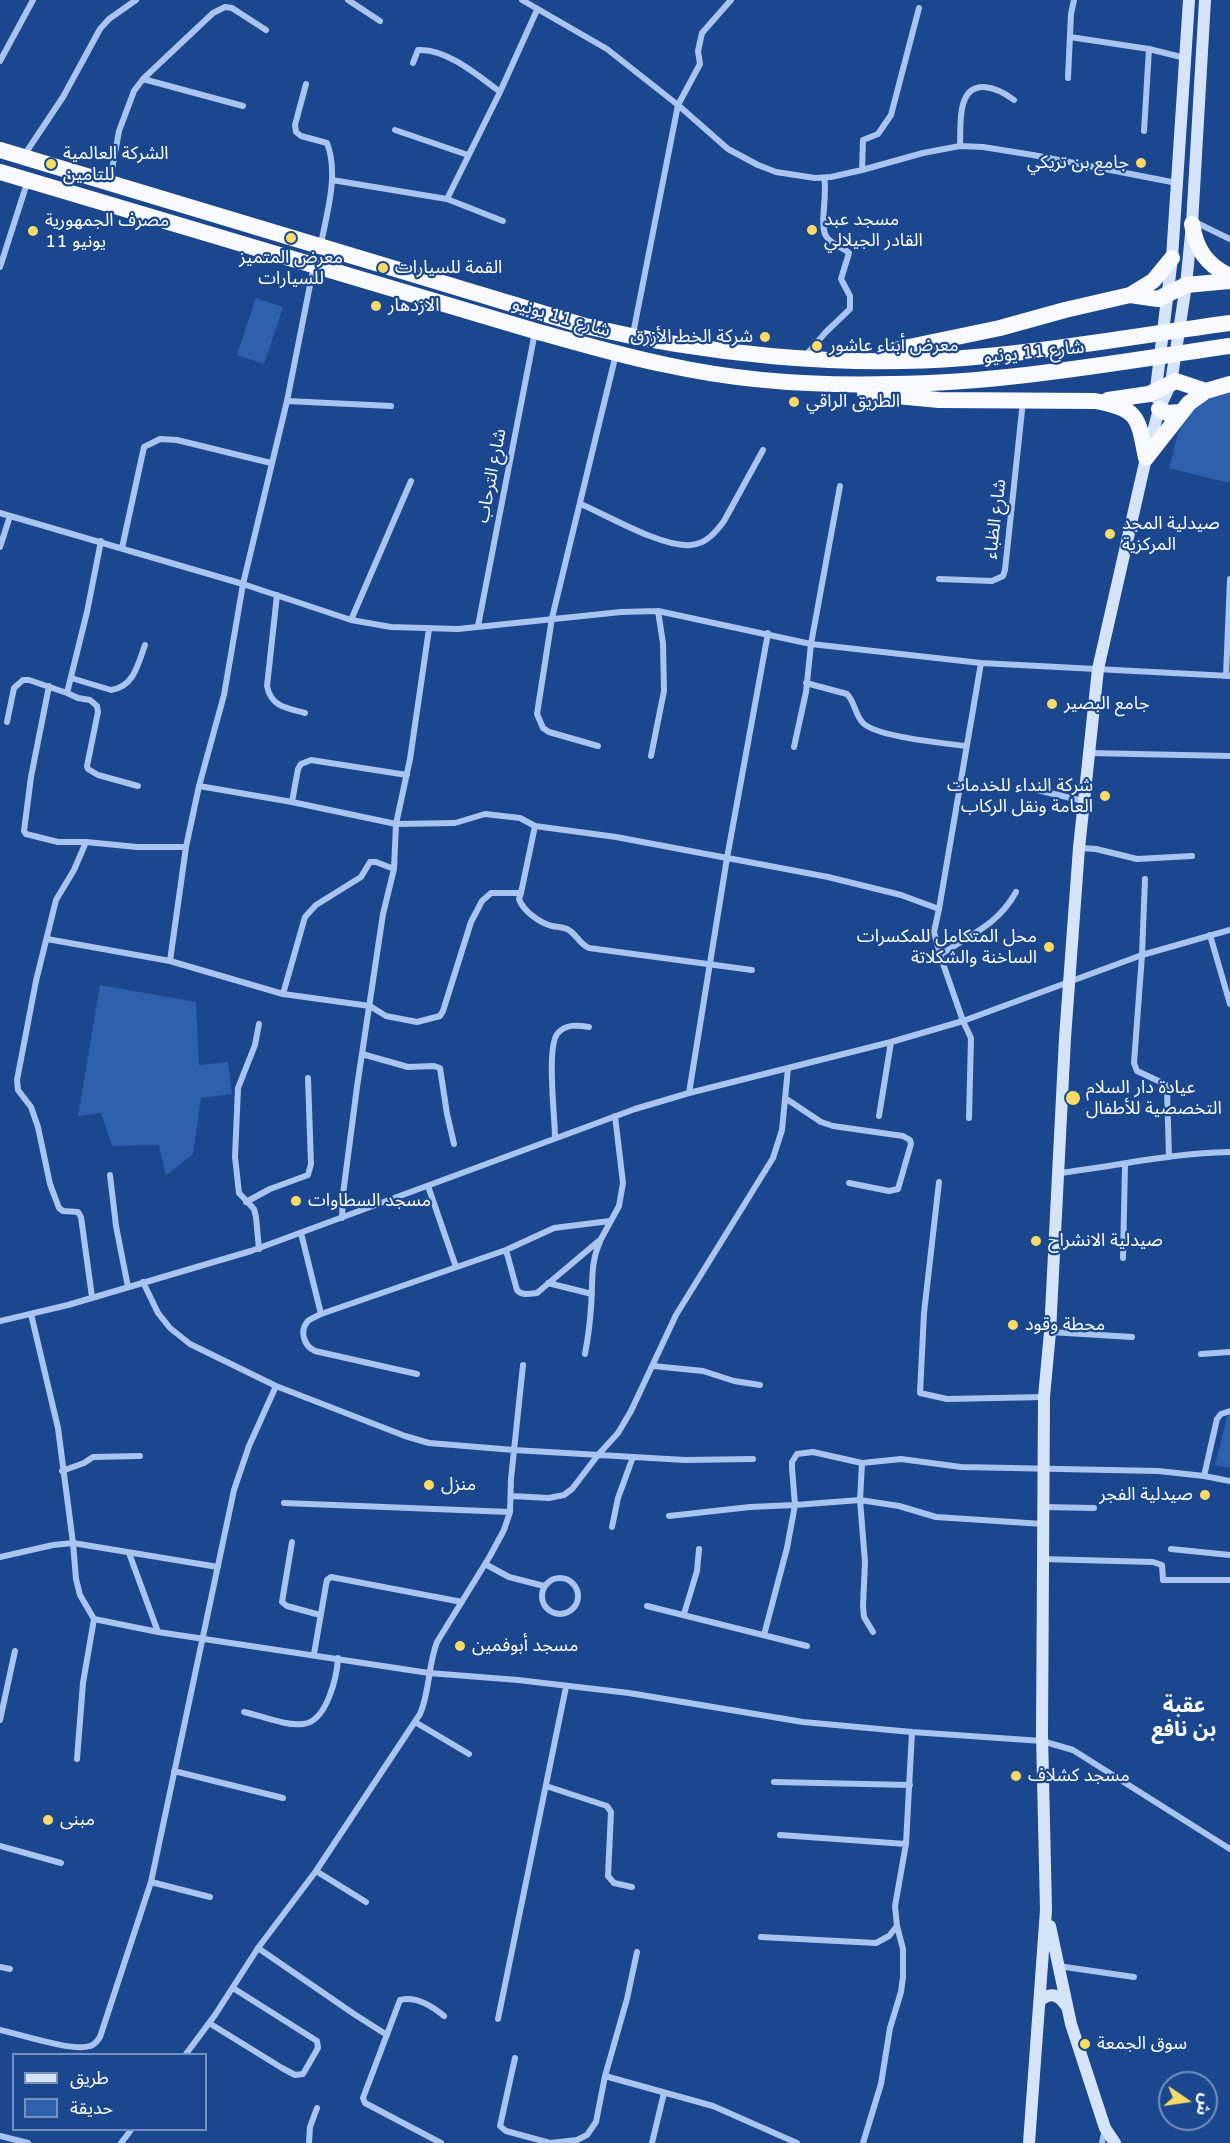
<!DOCTYPE html>
<html>
<head>
<meta charset="utf-8">
<style>
	body { margin:0 }
	#map { position:relative; width:1230px; height:2143px; overflow:hidden; background:#1b478f; font-family:"Varela Round","Noto Sans Arabic",sans-serif }
	canvas { display:block }
	.legend { position:absolute; left:12px; top:2053px; width:195px; height:78px; box-sizing:border-box; background:#1b478f; border:2px solid #7691bc; margin:0; padding:8px 10px; list-style:none; font-size:18px; color:#fff }
	.legend li { display:flex; align-items:center; gap:12px; height:30px }
	.legend b { width:30px; border:2px solid #7691bc }
	.north { position:absolute; left:1158px; top:2071px; width:60px; height:60px; box-sizing:border-box; background:#1b478f; border:2px solid #7691bc; border-radius:50%; rotate:103deg; font-size:16px; font-weight:700; line-height:24px; text-align:center; color:#fff }
	.north::after { content:''; display:block; margin:auto; width:21px; height:27px; background:#ffdb66; clip-path:polygon(50% 0,100% 100%,50% 72%,0 100%) }
</style>
</head>
<body>
<div id="map">
<canvas width="1230" height="2143"></canvas>
<ul class="legend">
<li><b style="height:8px;background:#d6e4fa"></b>طريق</li>
<li><b style="height:16px;background:#2e60ad"></b>حديقة</li>
</ul>
<div class="north">ش</div>
</div>
<script>
const ctx = document.querySelector('canvas').getContext('2d');
ctx.lineJoin = 'round';
function fillPath(path, color) { ctx.fillStyle = color; ctx.fill(path, 'evenodd'); }
function trace(path, color, width, dash) { ctx.strokeStyle = color; ctx.lineWidth = width; ctx.lineCap = dash ? 'butt' : 'round'; ctx.setLineDash(dash || []); ctx.stroke(path); }
function write(font, color, halo, rows, align = 'center') {
  ctx.font = font + ' "Varela Round","Noto Sans Arabic",sans-serif'; ctx.lineWidth = 4.5; ctx.setLineDash([]); ctx.textBaseline = 'middle'; ctx.strokeStyle = halo; ctx.fillStyle = color; for (const [text, x, y, turn = 0] of rows) {
    ctx.save(); ctx.translate(x, y); ctx.rotate((+turn || 0) * Math.PI / 180); ctx.textAlign = isNaN(turn) ? turn : align; if (halo) ctx.strokeText(text, 0, 0); ctx.fillText(text, 0, 0); ctx.restore();
  }
}
const green = new Path2D(`
	M256,298L283,307L264,364L237,355Z
	M1230,391V483L1169,468C1174,454 1175,439 1181,426C1188,407 1211,397 1230,391Z
	M100,985L196,1002L199,1065L228,1062L232,1094L201,1098L193,1154L166,1176L159,1145L112,1146L101,1113L78,1116Z
	M1228,1414H1230V1468L1215,1465Z`);
const minor = new Path2D(`
	M348,0L380,21
	M522,0L607,49L678,105L728,149L758,165L776,172L815,178L831,177L862,170L923,153L960,146L983,147L1033,155L1177,183
	M1070,37L1149,49L1185,58
	M0,61L33,0
	M413,63L418,50C446,48 479,76 500,92
	M1068,78L1071,14L1074,0
	M143,79L243,106
	M306,84L295,125L296,132L301,136L327,143C339,174 327,212 321,244
	M395,130L468,155
	M1144,131L1149,49
	M960,146C961,127 956,86 984,87C996,88 1005,93 1014,100
	M23,157L63,97L100,29L109,19L136,0
	M862,170L863,140L878,134L891,115L919,8
	M332,180L447,199
	M110,181L119,131L134,91L143,79L213,13L225,7L232,8L266,30
	M503,221L447,199L500,92L537,10
	M1195,222L1230,239
	M0,267L28,180
	M633,334L678,105L700,64L698,51L702,33L731,0
	M806,355L826,332L850,309V296L841,279L849,253C842,247 831,244 826,236C819,225 828,194 824,178
	M287,401L391,406
	M581,504C608,516 663,548 691,545C706,544 716,532 724,521L763,450
	M0,513L243,584L351,620L391,627L458,629L621,612L658,611L811,644L981,663L1230,676
	M0,547L10,516
	M122,548L144,447L160,439L177,440L271,463
	M939,579L992,581L1003,576L1005,570L1023,401
	M277,595L267,686C271,707 287,708 305,713
	M351,620L411,481
	M478,626L535,332
	M1226,676L1230,579
	M71,678L111,690C134,687 138,664 145,645
	M806,683L847,694C855,702 855,715 863,723C877,737 944,743 965,746
	M49,686L31,777L24,831L26,834L58,842H86L137,847H186
	M67,693L87,612L101,541
	M7,722L14,688L23,680H29L67,693L78,698L90,700L97,706L98,712L87,766L88,769L98,775L138,786
	M598,746L549,732L543,728L537,714L552,618L616,354
	M794,747L806,692L811,644L840,486
	M1089,753L1230,756
	M651,756L664,691L663,643L658,611
	M199,786L292,802L396,824L455,823L485,814L520,818L535,826L616,837L828,877L901,895L939,909L934,932L940,955L963,1021L971,1038L969,1118
	M1037,790L1084,801
	M292,802L298,769L301,764L311,760L407,775
	M86,842L74,870L56,900L36,981L17,1080L18,1090L31,1107L38,1127L50,1184L59,1208L63,1211L78,1212L81,1217L92,1297
	M1079,848L1096,849L1137,859L1192,856
	M1145,879L1142,955L1134,1063L1137,1071L1165,1084L1167,1090L1169,1156
	M521,893L519,899C523,911 540,923 552,926C557,927 562,927 567,929C577,934 579,944 589,948L752,970
	M939,909L981,663
	M1210,935L1230,1004
	M47,939L170,961L283,994L370,1006L386,1016L417,1022L440,1016L443,1011L471,922L482,901L491,893H521L535,826
	M940,955C970,935 998,925 1016,892
	M170,961L186,847L199,786L224,695L243,584L287,401L314,265
	M283,994L305,917L316,905L361,877L370,862H376L394,869
	M362,1054L408,1067L434,1066L440,1068L447,1114L454,1144
	M689,1093L727,858L768,633
	M785,1098L821,1122L833,1126L903,1136L910,1140L911,1144L898,1189L889,1191L849,1183
	M879,1116L891,1042
	M555,1137C555,1118 546,1045 558,1033C566,1024 577,1025 589,1027
	M1059,1173C1116,1166 1173,1153 1230,1152
	M110,1175L116,1226L128,1287
	M939,1182L924,1313L920,1393L947,1399L1044,1397
	M428,1186L456,1267
	M246,1202L270,1189L308,1175L311,1164L308,1078
	M342,1218L343,1194L357,1087L383,914L394,869L396,824L410,759L429,629
	M301,1233L321,1314
	M259,1249L256,1217L254,1209L239,1193L235,1157L238,1088L255,1045L259,1024
	M506,1250L517,1290C522,1296 530,1294 537,1293L601,1239L619,1206L623,1183L615,1116
	M1123,1258L1125,1165
	M143,1282L158,1313L170,1328L190,1344L276,1386L405,1436L429,1443L514,1450L685,1460L753,1459
	M548,1283L592,1294
	M31,1314L58,1428L73,1543L76,1579L80,1595L94,1619L83,1683L77,1759
	M0,1321L68,1305L251,1251L635,1109L689,1093L891,1042L963,1021L1142,955L1230,930
	M1050,1332L1132,1337
	M585,1354C588,1338 590,1323 591,1307C593,1284 590,1263 600,1242
	M1201,1354L1230,1352
	M653,1366L703,1371L734,1381L760,1385
	M417,1374L315,1351C304,1346 299,1331 308,1321C311,1318 317,1316 321,1314L506,1250L554,1228L610,1221
	M862,1463L860,1500L865,1562L863,1606L864,1617L873,1632
	M62,1471L84,1463L93,1457L140,1456
	M1204,1476L1217,1419L1221,1414L1230,1411
	M511,1496L549,1498L564,1495L572,1489L598,1455L618,1433L631,1411L676,1315L773,1158L782,1130L788,1068
	M284,1503L510,1512
	M1043,1507L1094,1508
	M669,1516L750,1507L795,1505L787,1548L764,1635
	M1043,1524L936,1517L899,1506L860,1500L795,1505L792,1468V1462L797,1454L813,1452L862,1463L901,1459L961,1467L1158,1471L1204,1476L1230,1481
	M612,1527L618,1498L633,1457
	M292,1542L282,1602L287,1606L320,1615
	M1171,1549L1230,1555
	M129,1553L158,1632
	M0,1557L53,1545L73,1543L218,1567
	M1042,1559L1153,1562L1162,1565L1163,1580H1230
	M485,1564L509,1577L544,1586
	M542 1596a18 18 0 1 1 36 0a18 18 0 1 1-36 0Z
	M647,1606L807,1646
	M684,1614L697,1571L699,1549
	M94,1619L158,1632L429,1673L518,1680L629,1693L803,1722L912,1732L1042,1741L1073,1750L1230,1849
	M314,1654L326,1585L327,1580L331,1577L462,1602
	M244,1712C262,1716 285,1726 303,1724C327,1722 337,1676 338,1658
	M0,1720L15,1651
	M415,1722L469,1754
	M174,1771L283,1798
	M774,1782L910,1785
	M546,1786L607,1806L611,1812L608,1876L614,1883L632,1887
	M780,1835L906,1844
	M0,1846L61,1863
	M316,1871L366,1902
	M151,1882L210,1897
	M761,1937L876,1943L889,1936L897,1926
	M258,1948L354,2014L387,2035
	M1058,1966L1134,1977
	M0,1967L10,1969
	M498,2019L566,1687
	M209,2023L282,2068L295,2075L303,2074L318,2048L317,2041L233,1988
	M0,2030C19,2034 73,2052 90,2046C95,2045 97,2041 100,2037L151,1882L234,1490L249,1446L276,1386
	M186,2054L215,2015L258,1948L316,1871L420,1714C430,1691 428,1665 437,1642L490,1556L504,1530L510,1512L511,1479L523,1365
	M515,2058L500,2126L506,2131L550,2143
	M605,2076L713,2106L797,2143
	M0,2136L28,2143
	M121,2143L131,2130
	M309,2143L310,2127L317,2108
	M441,2143L365,2103L363,2098L400,2000C415,1996 432,2006 444,2016
	M550,2143L577,2140L587,2135L596,2122L605,2076L627,1999L637,1952
	M652,2143L664,2093
	M863,2143L881,2084L890,2028L901,1992L903,1977V1949L897,1926L895,1906L906,1844L912,1732
	M1102,2143L1105,2128`);
const secondary = new Path2D(`
	M1155,397L1172,258L1189,0
	M1050,1926L1071,2024L1105,2128L1115,2143
	M1041,2000C1052,1991 1060,1996 1067,2007
	M1029,2143L1046,1910L1042,1734L1044,1397L1050,1332L1065,1038L1079,848L1098,669L1146,458L1159,409L1171,383L1186,285L1192,224L1205,0`);
const trunk = new Path2D(`
	M0,150L585,326C704,354 842,368 964,358C1053,351 1142,335 1230,323
	M0,172L535,331C579,343 622,356 667,365C739,381 818,386 892,384C1005,383 1118,362 1230,346
	M1192,224C1196,250 1207,265 1230,276
	M1130,295L1158,299L1186,285L1230,281
	M885,352L1000,328L1065,310L1130,295L1153,281L1172,258
	M865,393L939,400L1095,401C1139,409 1138,417 1146,458
	M1108,400L1149,394L1176,381L1206,391
	M1159,409L1167,413L1181,412
	M1146,458L1189,403L1206,391L1230,384`);
const markers = [
	[1141,163,6,"#ffdb66"],
	[51,164,6,"#ffdb66"],
	[812,230,6,"#ffdb66"],
	[33,231,6,"#ffdb66"],
	[291,238,6,"#ffdb66"],
	[383,268,6,"#ffdb66"],
	[376,306,6,"#ffdb66"],
	[765,337,6,"#ffdb66"],
	[817,346,6,"#ffdb66"],
	[794,402,6,"#ffdb66"],
	[1110,534,6,"#ffdb66"],
	[1052,704,6,"#ffdb66"],
	[1105,796,6,"#ffdb66"],
	[1049,947,6,"#ffdb66"],
	[1073,1098,8,"#ffdb66"],
	[296,1201,6,"#ffdb66"],
	[1036,1241,6,"#ffdb66"],
	[1013,1325,6,"#ffdb66"],
	[429,1485,6,"#ffdb66"],
	[1205,1495,6,"#ffdb66"],
	[460,1646,6,"#ffdb66"],
	[1016,1776,6,"#ffdb66"],
	[48,1820,6,"#ffdb66"],
	[1085,2044,6,"#ffdb66"]
];
const poiNames = [
	["الشركة العالمية",63,154],
	["للتامين",63,175],
	["جامع بن تريكي",1129,163,"right"],
	["مسجد عبد",824,220],
	["القادر الجيلالي",824,241],
	["مصرف الجمهورية",45,221],
	["11 يونيو",45,242],
	["معرض المتميز",291,258,"center"],
	["للسيارات",291,279,"center"],
	["القمة للسيارات",395,268],
	["الازدهار",388,306],
	["شركة الخط الأزرق",753,337,"right"],
	["معرض أبناء عاشور",829,346],
	["الطريق الراقي",806,402],
	["صيدلية المجد",1122,524],
	["المركزية",1122,545],
	["جامع البصير",1064,704],
	["شركة النداء للخدمات",1093,786,"right"],
	["العامة ونقل الركاب",1093,807,"right"],
	["محل المتكامل للمكسرات",1037,937,"right"],
	["الساخنة والشكلاتة",1037,958,"right"],
	["عيادة دار السلام",1086,1088],
	["التخصصية للأطفال",1086,1109],
	["مسجد السطاوات",308,1201],
	["صيدلية الانشراح",1048,1241],
	["محطة وقود",1025,1325],
	["منزل",441,1485],
	["صيدلية الفجر",1193,1495,"right"],
	["مسجد أبوفمين",472,1646],
	["مسجد كشلاف",1028,1776],
	["مبنى",60,1820],
	["سوق الجمعة",1097,2044]
];
const streetNames = [
	["شارع 11 يونيو",561,318,16],
	["شارع 11 يونيو",1034,353,-6],
	["شارع الترحاب",492,476,-79],
	["شارع الظباء",996,519,-83]
];
const quarterNames = [
	["عقبة",1184,1706],
	["بن نافع",1184,1730]
];
fillPath(green, '#2e60ad');
trace(minor, '#a9c4ee', 6);
trace(secondary, '#d6e4fa', 12);
trace(trunk, '#f8faff', 16);
for (const [x, y, r, color] of markers) { const dot = new Path2D(); dot.arc(x, y, r, 0, 2 * Math.PI); ctx.fillStyle = color; ctx.fill(dot); trace(dot, '#1b478f', 2); }
write('18px', '#fff', '#1b478f', poiNames, 'left');
write('18px', '#fff', '#1b478f', streetNames);
write('bold 21px', '#fff', '#1b478f', quarterNames);
</script>
</body>
</html>
